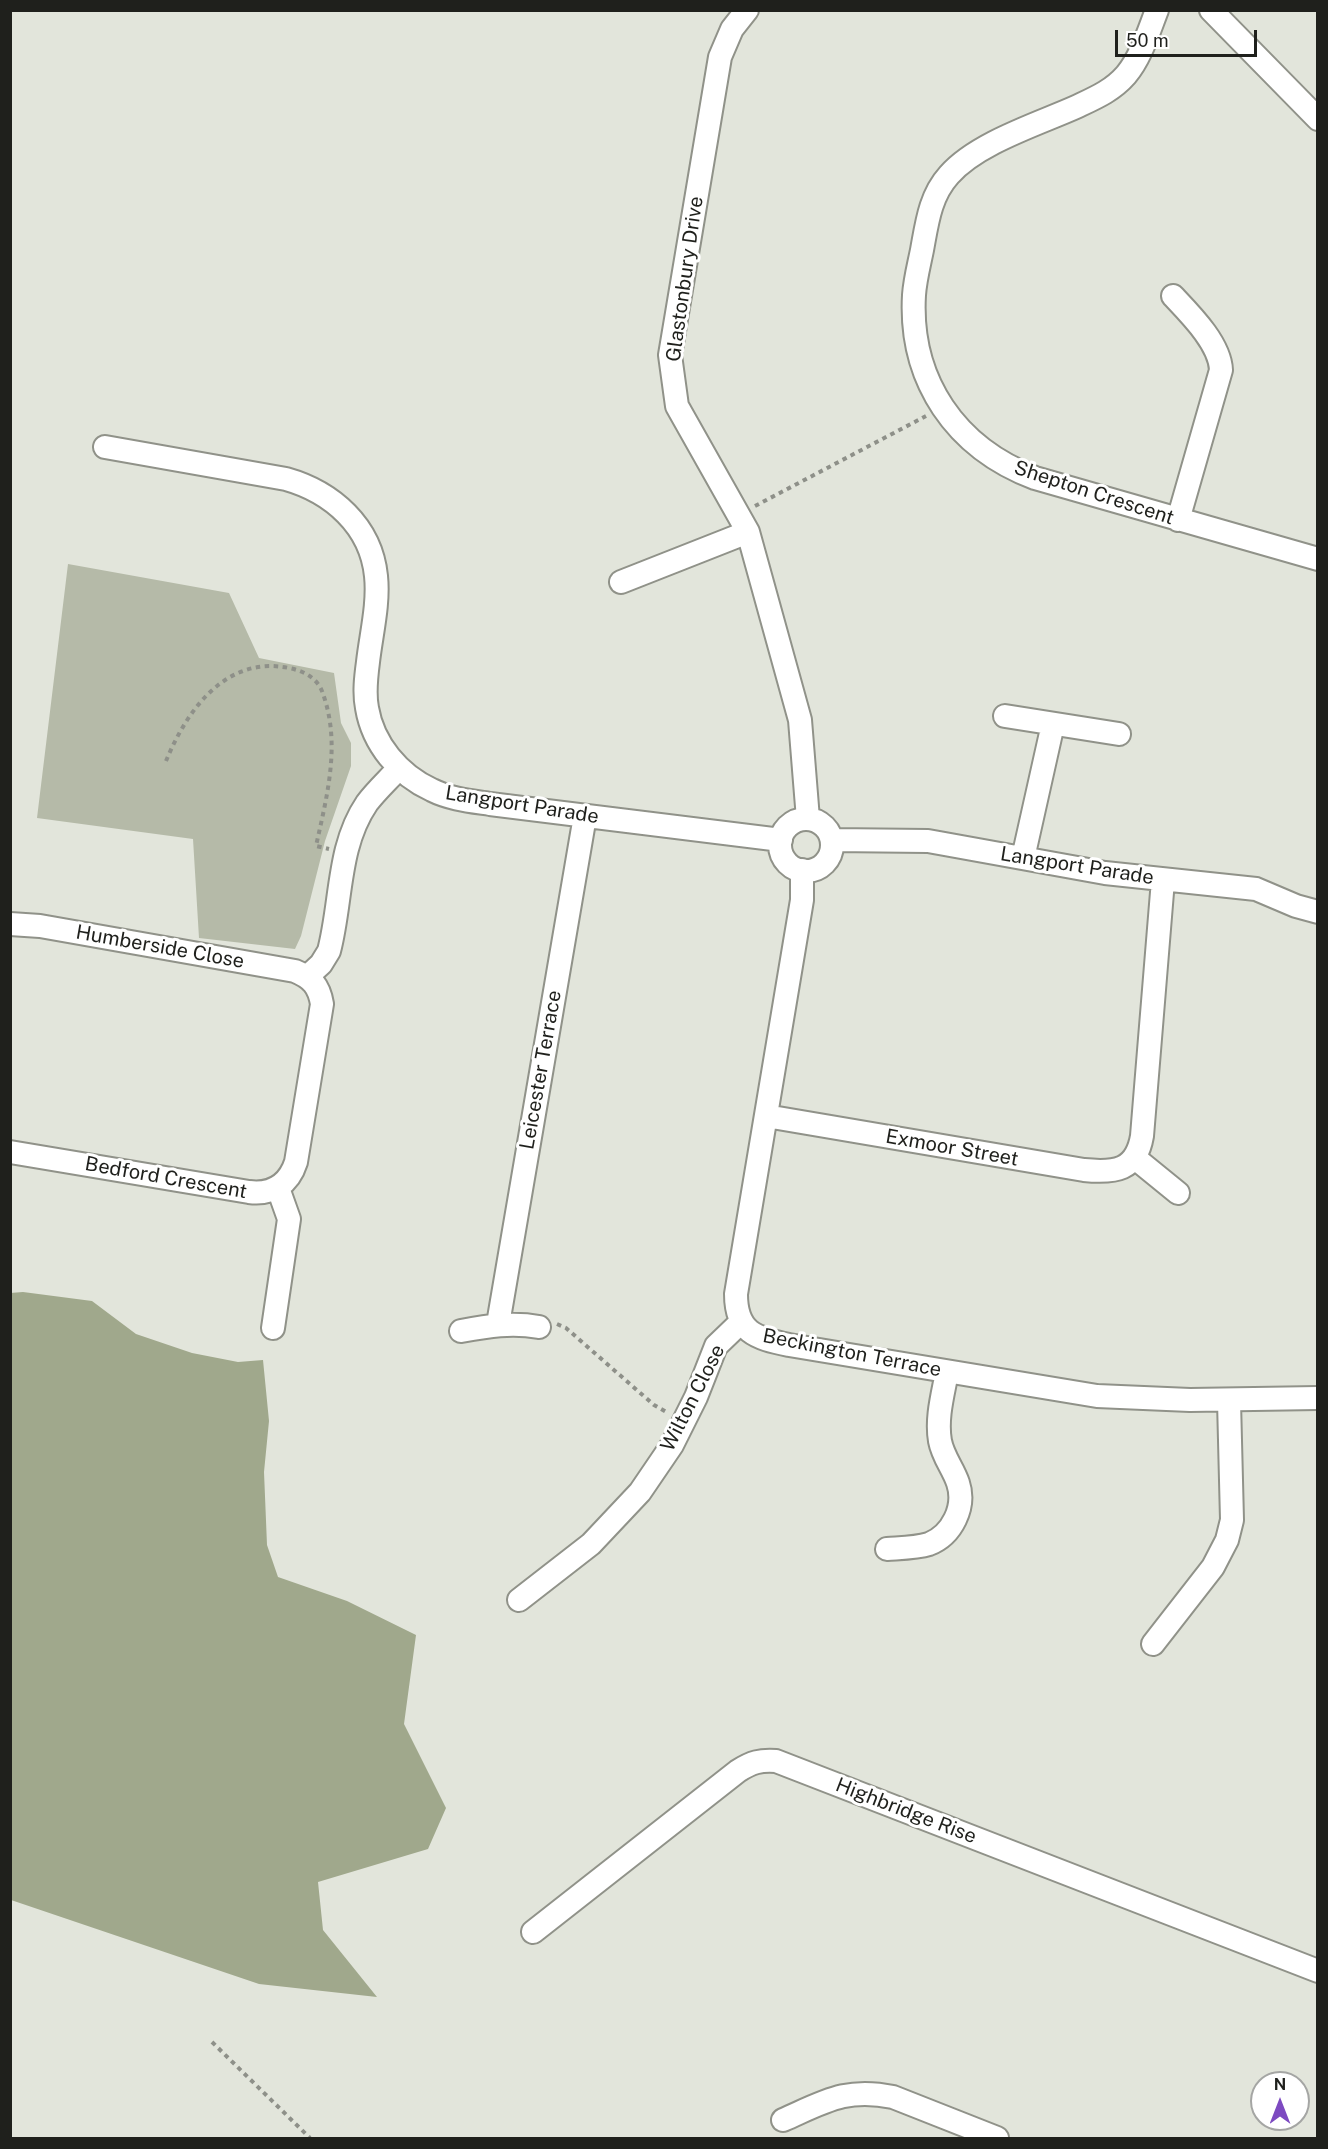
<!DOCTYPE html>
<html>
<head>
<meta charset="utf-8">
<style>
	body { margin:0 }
	#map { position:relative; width:1328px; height:2149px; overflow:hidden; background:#e2e5db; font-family:"Public Sans",sans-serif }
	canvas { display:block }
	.frame { position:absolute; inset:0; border:12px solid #1f201c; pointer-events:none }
	.north { position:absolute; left:1250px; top:2071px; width:60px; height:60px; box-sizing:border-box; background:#fff; border:2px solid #a5a6a4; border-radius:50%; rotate:0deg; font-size:16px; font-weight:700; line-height:24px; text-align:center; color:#1f201c }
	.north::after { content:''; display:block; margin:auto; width:21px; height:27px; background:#7d4ac1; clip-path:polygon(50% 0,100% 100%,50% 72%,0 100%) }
	.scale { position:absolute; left:1115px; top:30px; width:142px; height:27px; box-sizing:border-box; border:3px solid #1f201c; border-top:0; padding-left:8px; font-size:18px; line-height:21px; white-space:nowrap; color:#1f201c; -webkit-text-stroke:4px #fff; paint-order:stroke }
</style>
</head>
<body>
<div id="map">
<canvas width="1328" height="2149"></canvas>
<div class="frame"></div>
<div class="north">N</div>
<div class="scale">50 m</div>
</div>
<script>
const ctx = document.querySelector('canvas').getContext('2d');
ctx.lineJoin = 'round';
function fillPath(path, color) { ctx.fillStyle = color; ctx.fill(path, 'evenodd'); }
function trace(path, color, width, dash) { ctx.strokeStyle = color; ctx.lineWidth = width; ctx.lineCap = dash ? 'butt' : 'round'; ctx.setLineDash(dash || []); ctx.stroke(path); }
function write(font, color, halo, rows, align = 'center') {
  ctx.font = font + ' "Public Sans",sans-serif'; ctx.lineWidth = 6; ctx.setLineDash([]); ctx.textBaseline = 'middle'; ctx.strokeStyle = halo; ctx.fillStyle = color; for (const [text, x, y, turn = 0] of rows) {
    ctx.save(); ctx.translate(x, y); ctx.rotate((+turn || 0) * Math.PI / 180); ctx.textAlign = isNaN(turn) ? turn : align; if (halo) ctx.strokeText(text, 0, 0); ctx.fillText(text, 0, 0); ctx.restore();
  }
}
const green = new Path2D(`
	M68,564L229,593L259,658L334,673L341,723L351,743V766L325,841L301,936L295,949L199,938L193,839L37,818Z`);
const forest = new Path2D(`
	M23,1292L92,1301L136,1334L192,1353L238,1362L263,1360L269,1421L264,1472L267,1545L278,1577L347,1601L416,1635L404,1724L446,1808L428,1849L318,1882L323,1930L377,1997L259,1984L11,1900L10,1293Z`);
const path = new Path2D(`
	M755,506L926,416
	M166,761C187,710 226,655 289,668C304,671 318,678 323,694C341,744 327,796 316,846L329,849
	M557,1324L566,1328L654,1405L668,1413
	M212,2042L310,2138`);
const minor = new Path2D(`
	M747,10L732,29L720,57L670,355L677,406L748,532L800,720L808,819
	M1157,10C1148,33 1141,57 1126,75C1112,91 1095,98 1076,107C1038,124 977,143 949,175C930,196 927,223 922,250C919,265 915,280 914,295C909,381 956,448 1035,478L1318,559
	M1211,10L1318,119
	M1173,296C1191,315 1220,344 1221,370L1178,520
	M105,447L286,479C332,492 371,526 376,576C379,604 371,635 368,662C366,677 364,693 367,708C373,744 399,775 432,790C450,799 470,801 490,804L781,840
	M621,582L748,532
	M1005,716L1119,734
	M780 845a26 26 0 1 1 52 0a26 26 0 1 1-52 0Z
	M832,840L928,841L1105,873L1256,889L1296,906L1318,912
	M1023,858L1053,724
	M802,870V900L736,1294C736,1332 755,1338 789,1345L1097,1396L1190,1400L1318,1398
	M10,924L40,926L295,971C312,978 319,986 322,1004L296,1162C289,1184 273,1195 249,1192L10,1152
	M308,976L321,964L329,951C342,902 337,847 367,803C376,791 388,780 398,769
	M766,1116L1084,1170C1115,1173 1136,1171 1142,1136L1163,880
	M1135,1158L1178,1193
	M498,1324L585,816
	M273,1328L289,1219L278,1188
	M461,1331C488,1326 512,1322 539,1327
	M887,1549C901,1548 916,1548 929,1544C952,1535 966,1507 958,1483C953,1468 943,1457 940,1441C936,1418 943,1394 947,1372
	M519,1600L591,1544L640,1492L672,1445L696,1397L716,1346L741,1322
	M1153,1644L1213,1567L1227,1540L1232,1520L1229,1401
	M533,1932L738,1771C752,1762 760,1760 776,1761L1318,1971
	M783,2120C824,2102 846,2087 893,2097L997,2138`);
const streetNames = [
	["Glastonbury Drive",685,279,-82],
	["Shepton Crescent",1094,493,18],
	["Langport Parade",522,805,9],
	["Langport Parade",1077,866,9],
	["Humberside Close",160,947,10],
	["Leicester Terrace",541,1070,-80],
	["Exmoor Street",952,1148,10],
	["Bedford Crescent",166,1178,10],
	["Beckington Terrace",852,1353,11],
	["Wilton Close",693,1398,-63],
	["Highbridge Rise",906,1811,21]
];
fillPath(green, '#b5baa8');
fillPath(forest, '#a0a88c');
trace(minor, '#909289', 26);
trace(path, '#8e9089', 4, [4.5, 4.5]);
trace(minor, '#fff', 22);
write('20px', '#1f201c', '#fff', streetNames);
</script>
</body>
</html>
